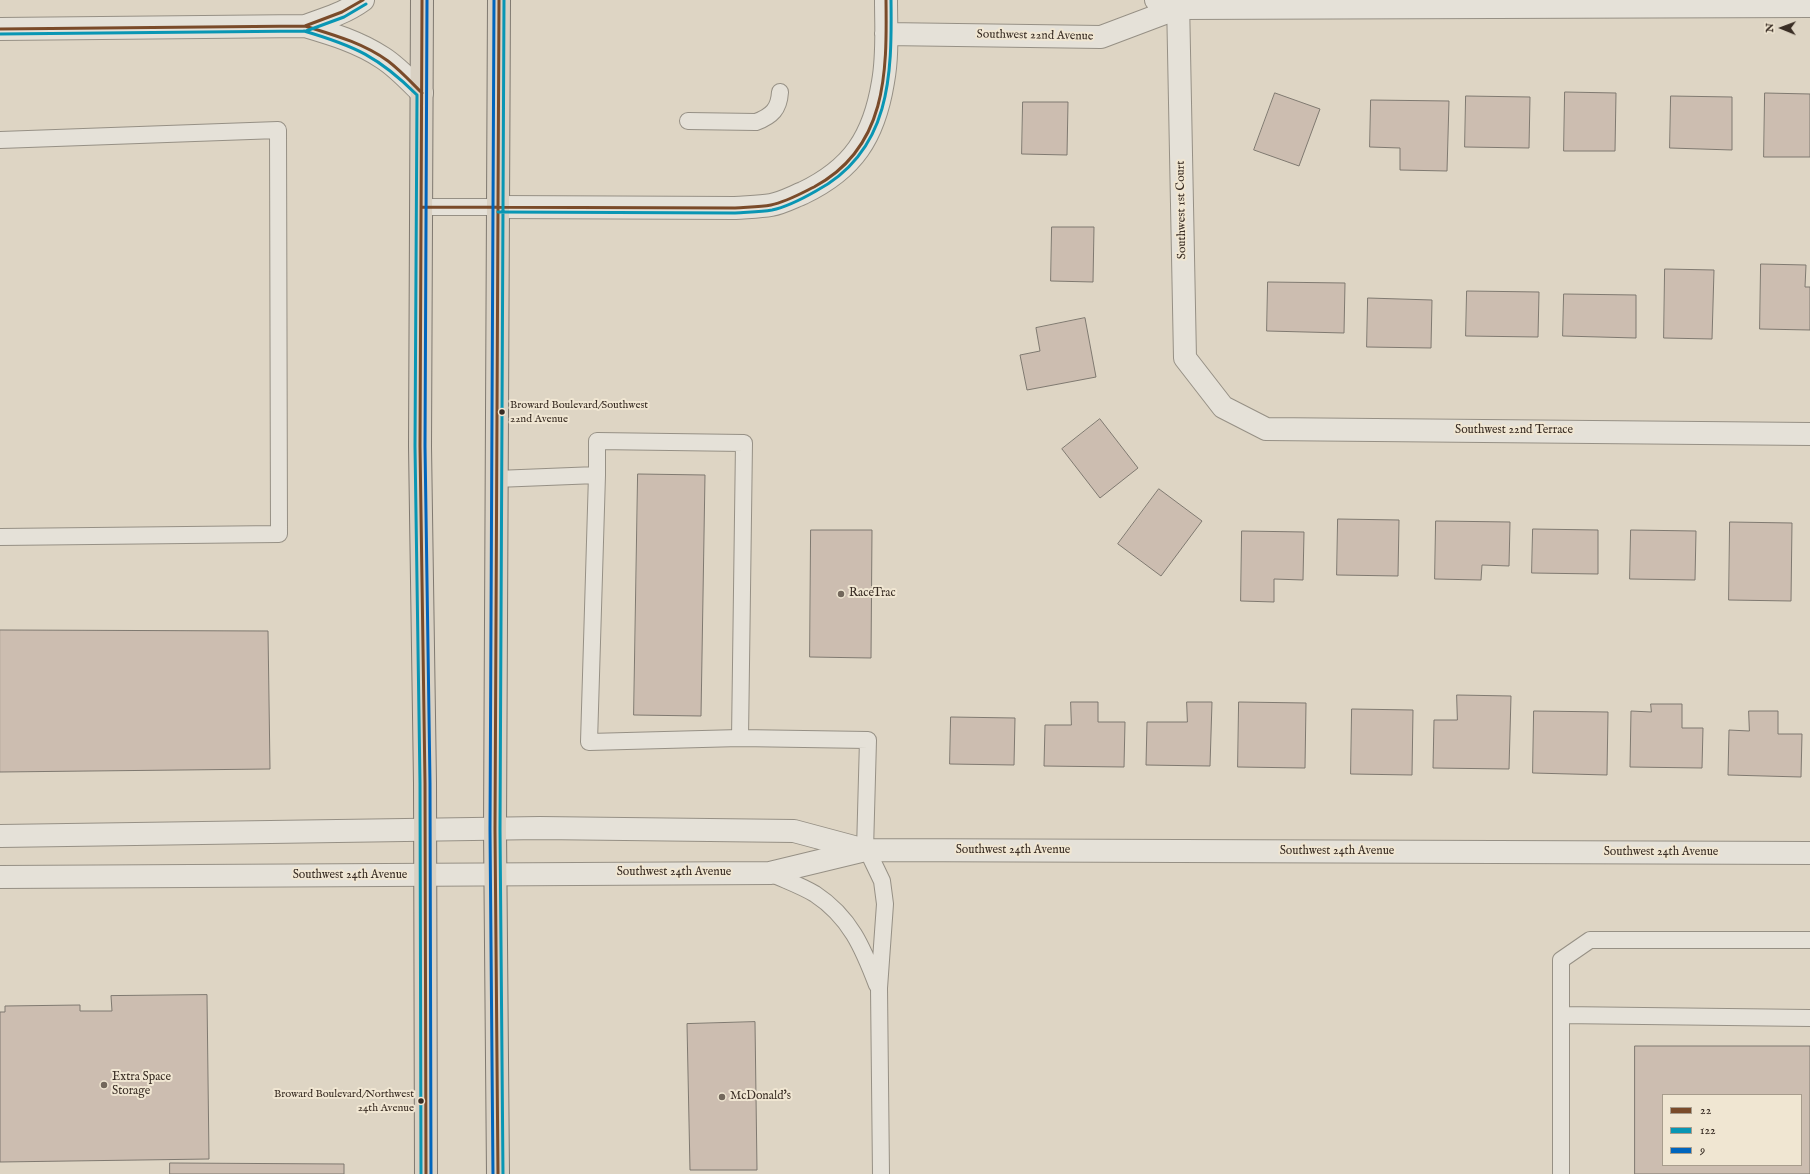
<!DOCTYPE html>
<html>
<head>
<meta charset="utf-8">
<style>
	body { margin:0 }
	#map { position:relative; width:1810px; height:1174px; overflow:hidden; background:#ded5c4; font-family:"IM FELL English",serif }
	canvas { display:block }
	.legend { position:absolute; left:1662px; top:1094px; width:140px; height:72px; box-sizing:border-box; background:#f0e6d2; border:1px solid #a79c8c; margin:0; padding:5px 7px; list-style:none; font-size:12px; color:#392d24 }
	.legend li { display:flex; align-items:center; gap:8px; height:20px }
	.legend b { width:20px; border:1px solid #a79c8c }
	.north { position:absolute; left:1762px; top:8px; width:40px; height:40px; -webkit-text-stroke:3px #f0e6d2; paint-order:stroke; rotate:271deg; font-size:11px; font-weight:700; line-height:16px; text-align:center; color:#392d24 }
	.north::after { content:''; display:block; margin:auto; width:14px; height:18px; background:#392d24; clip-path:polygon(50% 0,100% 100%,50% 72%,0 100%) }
</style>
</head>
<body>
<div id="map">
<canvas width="1810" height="1174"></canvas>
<ul class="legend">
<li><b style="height:5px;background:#7a4b2a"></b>22</li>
<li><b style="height:5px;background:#0996b4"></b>122</li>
<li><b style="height:5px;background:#0065bd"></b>9</li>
</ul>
<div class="north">N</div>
</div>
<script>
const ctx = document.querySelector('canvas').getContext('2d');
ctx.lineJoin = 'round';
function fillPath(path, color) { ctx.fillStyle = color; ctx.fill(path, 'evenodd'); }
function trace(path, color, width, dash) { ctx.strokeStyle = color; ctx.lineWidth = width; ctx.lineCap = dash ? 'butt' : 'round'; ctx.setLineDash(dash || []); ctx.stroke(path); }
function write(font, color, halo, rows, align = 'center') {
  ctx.font = font + ' "IM FELL English",serif'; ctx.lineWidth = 4; ctx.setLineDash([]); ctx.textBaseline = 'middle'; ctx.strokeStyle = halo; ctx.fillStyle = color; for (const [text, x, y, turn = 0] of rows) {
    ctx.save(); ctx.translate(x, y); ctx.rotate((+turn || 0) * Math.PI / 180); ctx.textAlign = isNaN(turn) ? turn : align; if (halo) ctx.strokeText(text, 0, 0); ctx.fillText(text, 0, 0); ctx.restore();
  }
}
const building = new Path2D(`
	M1565,92L1616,93L1615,151H1564Z
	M1275,93L1320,109L1299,166L1254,150Z
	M1765,93L1810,94V157H1764Z
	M1466,96L1530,97L1529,148L1465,147Z
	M1671,96L1732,97V150L1670,148Z
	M1371,100L1449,101L1447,171L1400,170V148L1370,147Z
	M1023,102H1068L1067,155L1022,154Z
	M1052,227H1094L1093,282L1051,281Z
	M1761,264L1806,265L1805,287H1810V330L1760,329Z
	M1665,269L1714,270L1712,339L1664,338Z
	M1268,282L1345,283L1344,333L1267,331Z
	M1467,291L1539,292L1538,337L1466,336Z
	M1564,294L1636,295V338L1563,336Z
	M1368,298L1432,300L1431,348L1367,347Z
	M1085,318L1096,377L1027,390L1020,355L1040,351L1036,328Z
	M1100,419L1138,468L1100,498L1062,449Z
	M638,474L705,475L701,716L634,715Z
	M1159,489L1202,521L1161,576L1118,544Z
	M1338,519L1399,520L1398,576L1337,575Z
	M1436,521L1510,522L1509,566L1482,565L1481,580L1435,579Z
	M1730,522L1792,523L1791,601L1729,600Z
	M1533,529L1598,530V574L1532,573Z
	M811,530H872L871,658L810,657Z
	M1631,530L1696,531L1695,580L1630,579Z
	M1242,531L1304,532L1303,580L1274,579V602L1241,601Z
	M0,630L268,631L270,769L0,772Z
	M1457,695L1511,696L1509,769L1433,768L1434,720H1457Z
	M1071,702H1098V722H1125L1124,767L1044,766L1045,725H1071Z
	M1187,702H1212L1210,766L1146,765L1147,722H1187Z
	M1239,702L1306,703L1305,768L1238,767Z
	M1651,704H1682V728H1703L1702,768L1630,767L1631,711L1651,712Z
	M1352,709L1413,710L1412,775L1351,774Z
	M1534,711L1608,712L1607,775L1533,773Z
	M1749,711H1778V734H1802L1801,777L1728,775L1729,730L1749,731Z
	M951,717L1015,718L1014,765L950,764Z
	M207,995L209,1159L0,1162V1012H5V1006L80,1005V1011H112L111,996Z
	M755,1022L757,1170H690L687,1024Z
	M1635,1046H1810V1174H1635ZM1663,1095H1801V1165H1663Z
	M170,1163L344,1164V1174H170Z`);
const lane = new Path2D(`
	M688,121L756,122C772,116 779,109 780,92
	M0,140L278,130L279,534L0,537
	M421,207H498
	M597,475V441L744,443L740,738
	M496,479L597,475L589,742L740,738L868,740L865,850L871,858L882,881L885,904L879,988L881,1174
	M770,873C785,880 802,886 815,894C850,917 863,948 877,985
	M1561,1015L1810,1018
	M1561,1174V960L1590,940H1810`);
const street = new Path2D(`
	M1156,0L1178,8L1810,6
	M1178,0L1185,358L1223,407L1266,429L1810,434
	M305,26C332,34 359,42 383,58C397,67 409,80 422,93
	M0,29L305,26C325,19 345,13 363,0
	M886,34L1101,37L1178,8
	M498,207L735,208C747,207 760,207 771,205C782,203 793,197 803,193C853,169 874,137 883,82C888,55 886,27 886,0
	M0,836L540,828L794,831L865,850L1810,853
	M0,877L770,873L861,851`);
const primary = new Path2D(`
	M422,0L420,446L425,783L426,1174
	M498,1174L495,829L499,0`);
const bus1 = new Path2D(`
	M422,0L420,446L425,783L426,1174
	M305,26C334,35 363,43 388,61C400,70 411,82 422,93
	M0,29L305,26L342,12L363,0
	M421,207L735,208C747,207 760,207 771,205C786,202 800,194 814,187C887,148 887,73 886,0
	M498,1174L495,829L499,0`);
const bus2 = new Path2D(`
	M304,31C355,46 379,57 417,95L415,446L420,783L421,1174
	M0,34L306,31L344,17L366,4
	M498,212L735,213C747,212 760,212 772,210C787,207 802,199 816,191C891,151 892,75 891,0
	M503,1174L500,829L504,0`);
const bus3 = new Path2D(`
	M427,0L425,446L430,783L431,1174
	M493,1174L490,829L494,0`);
const markers = [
	[502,412,3.5,"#392d24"],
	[841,594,4,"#73685c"],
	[104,1085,4,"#73685c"],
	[722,1097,4,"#73685c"],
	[421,1101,3.5,"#392d24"]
];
const busNames = [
	["Broward Boulevard/Southwest",510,406],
	["22nd Avenue",510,420],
	["Broward Boulevard/Northwest",414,1095,"right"],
	["24th Avenue",414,1109,"right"]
];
const streetNames = [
	["Southwest 22nd Avenue",1035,36,1],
	["Southwest 1st Court",1182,210,-91],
	["Southwest 22nd Terrace",1514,431],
	["Southwest 24th Avenue",1013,851],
	["Southwest 24th Avenue",1337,852],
	["Southwest 24th Avenue",1661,853],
	["Southwest 24th Avenue",674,873],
	["Southwest 24th Avenue",350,876]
];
const poiNames = [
	["RaceTrac",849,594],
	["Extra Space",112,1078],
	["Storage",112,1092],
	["McDonald's",730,1097]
];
fillPath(building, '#ccbdb0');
trace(building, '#7f7970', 1);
trace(lane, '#969085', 18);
trace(street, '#969085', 24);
trace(primary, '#7f7970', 24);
trace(lane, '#e5e1d8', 16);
trace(street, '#e5e1d8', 22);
trace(primary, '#d9d1c3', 22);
trace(bus1, '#7a4b2a', 3);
trace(bus2, '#0996b4', 3);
trace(bus3, '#0065bd', 3);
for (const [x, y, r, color] of markers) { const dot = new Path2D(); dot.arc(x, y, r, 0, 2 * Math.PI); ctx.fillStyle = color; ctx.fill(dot); trace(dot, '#f0e6d2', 1.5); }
write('11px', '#392d24', '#f0e6d2', busNames, 'left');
write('12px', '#392d24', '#f0e6d2', streetNames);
write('12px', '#392d24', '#f0e6d2', poiNames, 'left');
</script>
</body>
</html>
